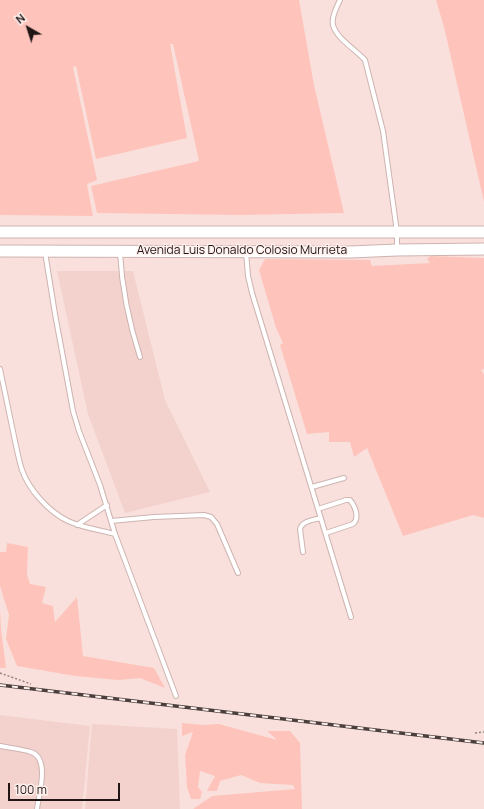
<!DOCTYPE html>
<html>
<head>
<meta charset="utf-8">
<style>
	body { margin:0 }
	#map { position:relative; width:484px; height:809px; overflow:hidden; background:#f9e0dc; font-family:Manrope,sans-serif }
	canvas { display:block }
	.north { position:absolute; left:8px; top:8px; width:40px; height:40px; -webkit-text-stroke:3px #fff0ed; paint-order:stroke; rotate:321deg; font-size:11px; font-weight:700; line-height:16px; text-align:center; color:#1f1615 }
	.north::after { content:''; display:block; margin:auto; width:14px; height:18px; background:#1f1615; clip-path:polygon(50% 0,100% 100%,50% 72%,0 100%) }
	.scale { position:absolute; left:8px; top:783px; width:112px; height:18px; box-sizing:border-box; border:2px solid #1f1615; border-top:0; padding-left:5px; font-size:12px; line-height:14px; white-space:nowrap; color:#1f1615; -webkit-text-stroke:3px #fff0ed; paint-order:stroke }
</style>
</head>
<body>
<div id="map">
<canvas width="484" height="809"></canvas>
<div class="north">N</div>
<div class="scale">100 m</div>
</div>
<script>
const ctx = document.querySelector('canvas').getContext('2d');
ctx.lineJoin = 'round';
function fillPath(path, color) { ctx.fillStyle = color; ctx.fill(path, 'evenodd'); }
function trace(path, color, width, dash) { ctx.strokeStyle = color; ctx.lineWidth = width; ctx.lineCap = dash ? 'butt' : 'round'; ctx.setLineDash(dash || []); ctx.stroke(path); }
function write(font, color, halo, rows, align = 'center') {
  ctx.font = font + ' Manrope,sans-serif'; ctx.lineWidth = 3; ctx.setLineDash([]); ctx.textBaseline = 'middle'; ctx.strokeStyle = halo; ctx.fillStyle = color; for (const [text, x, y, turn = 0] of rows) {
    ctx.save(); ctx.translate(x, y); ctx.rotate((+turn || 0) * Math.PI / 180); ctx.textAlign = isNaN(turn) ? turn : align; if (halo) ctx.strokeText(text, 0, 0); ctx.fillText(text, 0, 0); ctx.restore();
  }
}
const built = new Path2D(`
	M57,271H133L165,400L210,492L125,513L88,414Z
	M0,715L90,726L82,809H0Z
	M92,724L177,729L180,809H85Z`);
const green = new Path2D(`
	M0,0H299L314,85L344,213L241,215L97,213L91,186L199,161L173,44H170L187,138L96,159L76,66L73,67L97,180L87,184L93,216L0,215Z
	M436,0H484V202L444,27Z
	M430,256L484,258V369L481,370L484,374V518L473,515L403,536L367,448L354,457L350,442H329V432L307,434L280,345L283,343L276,328L259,270L265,259L370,260L372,266L430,263L427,259Z
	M7,543L28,547L27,575L30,584L46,587L42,603L53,606L55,622L77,597L83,656L154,668L165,688L140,678L118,680L75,676L17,666L6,639L9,615L0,586V552H6Z
	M0,609L1,629L6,668H0Z
	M182,723L204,725L219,724L277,740L267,731H290L300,743L302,809H193L212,796L295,789L293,785L260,783L241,775L220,781L217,791H207L215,776L200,771L198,787L202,792L200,799H191L187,787L185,755L193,732L182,736Z`);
const path = new Path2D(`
	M0,673L31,684
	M475,733L484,732`);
const lane = new Path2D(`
	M340,0C337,6 331,17 333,25C336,38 356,50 365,60L383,131L397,232V249
	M246,252L248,276L252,293L351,617
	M120,253C122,289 129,323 140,357
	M0,369C5,393 10,417 15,441C17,450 19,461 22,470C29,490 49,512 68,521C83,528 100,530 115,534L100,485L79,431L73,411L55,314L45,252
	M312,487L344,478
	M318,509L346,500H350C355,506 360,518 353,524L326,533
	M111,521L154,517L204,515L211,517L217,524L238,573
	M77,525L107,505
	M115,534L176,696
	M303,552L300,529C302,521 313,520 321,518
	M0,746C10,748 21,749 31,752C50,758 39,794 37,809`);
const secondary = new Path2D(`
	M0,232H484
	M0,251L350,252L397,250L484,249`);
const rail = new Path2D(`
	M0,685L484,743`);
const streetNames = [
	["Avenida Luis Donaldo Colosio Murrieta",242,251]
];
fillPath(built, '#f3d2cd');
fillPath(green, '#fec4bb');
trace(lane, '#cdb4b1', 6);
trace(secondary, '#cdb4b1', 13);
trace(path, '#958381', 1.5, [2, 2]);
trace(lane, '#fff', 4);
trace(secondary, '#fff', 11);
trace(rail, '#4b3f3d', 3.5);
trace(rail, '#fff0ed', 2, [6]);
write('12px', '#1f1615', '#fff0ed', streetNames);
</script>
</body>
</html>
